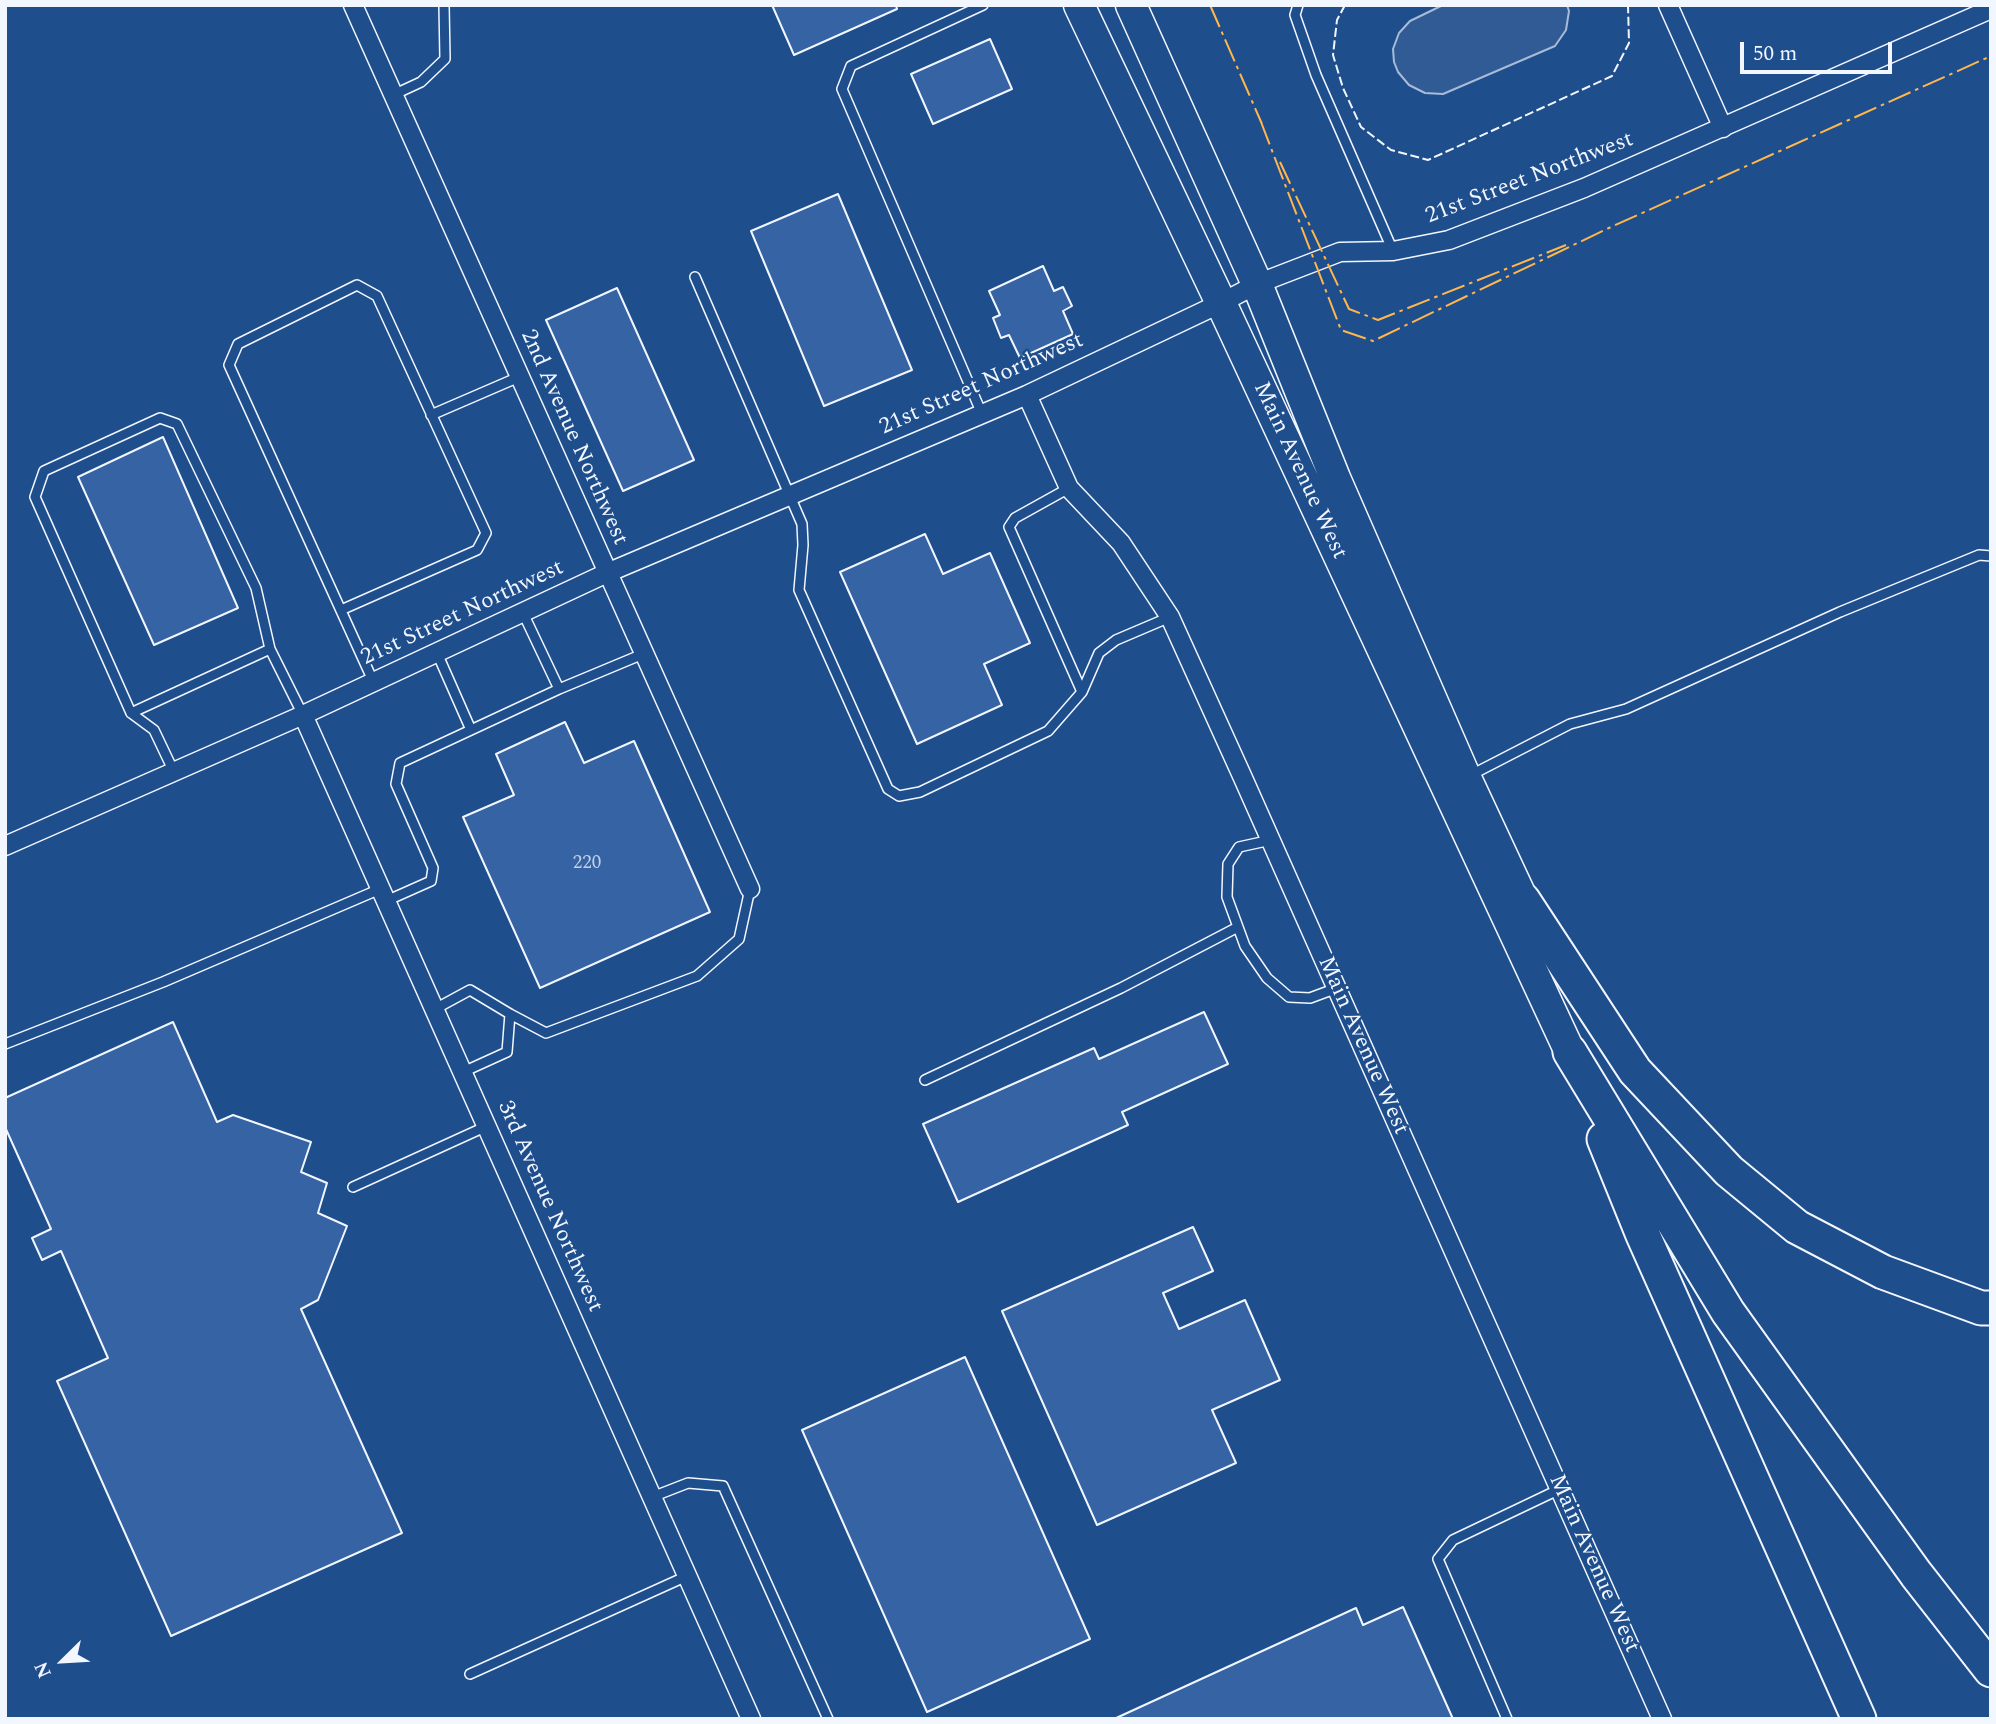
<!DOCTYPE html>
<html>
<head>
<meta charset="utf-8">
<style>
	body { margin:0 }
	#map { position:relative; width:1996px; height:1724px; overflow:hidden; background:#1f4e8c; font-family:Spectral,serif }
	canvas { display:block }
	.frame { position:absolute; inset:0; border:7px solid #f2f6ff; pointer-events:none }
	.north { position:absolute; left:28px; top:1626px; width:70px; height:70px; -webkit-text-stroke:5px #1f4e8c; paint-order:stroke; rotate:246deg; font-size:19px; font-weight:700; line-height:28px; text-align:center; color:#f2f6ff }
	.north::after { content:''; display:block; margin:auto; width:24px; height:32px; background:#f2f6ff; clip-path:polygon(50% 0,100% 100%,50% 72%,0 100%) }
	.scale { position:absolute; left:1740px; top:42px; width:152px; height:32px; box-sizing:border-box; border:4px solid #f2f6ff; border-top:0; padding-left:9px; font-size:21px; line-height:24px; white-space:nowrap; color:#f2f6ff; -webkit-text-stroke:5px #1f4e8c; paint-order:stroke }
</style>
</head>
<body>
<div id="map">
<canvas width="1996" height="1724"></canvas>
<div class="frame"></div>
<div class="north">N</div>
<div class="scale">50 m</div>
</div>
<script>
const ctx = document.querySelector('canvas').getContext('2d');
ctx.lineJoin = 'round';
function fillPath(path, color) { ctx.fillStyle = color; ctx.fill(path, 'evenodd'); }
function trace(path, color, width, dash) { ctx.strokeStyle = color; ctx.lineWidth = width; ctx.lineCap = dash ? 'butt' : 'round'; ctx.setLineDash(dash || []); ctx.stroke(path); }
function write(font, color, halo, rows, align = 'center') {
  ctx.font = font + ' Spectral,serif'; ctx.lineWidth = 5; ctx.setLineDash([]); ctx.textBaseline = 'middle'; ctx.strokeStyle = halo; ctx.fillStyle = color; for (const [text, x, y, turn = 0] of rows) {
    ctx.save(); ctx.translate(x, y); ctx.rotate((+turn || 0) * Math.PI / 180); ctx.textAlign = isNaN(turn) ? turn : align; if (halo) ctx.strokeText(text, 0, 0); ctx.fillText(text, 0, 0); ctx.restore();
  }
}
const built = new Path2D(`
	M1443,5H1567L1569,11L1566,30L1555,46L1443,94L1425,93L1409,85L1398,72L1394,62L1393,49L1399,33L1410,21Z`);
const building = new Path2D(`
	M772,5H896L897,9L794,55Z
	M990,39L1012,89L933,124L911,74Z
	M838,194L912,370L824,406L751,231Z
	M1043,266L1054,291L1063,287L1072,306L1063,311L1073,334L1020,358L1009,335L1001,338L993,318L1000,315L989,291Z
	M617,288L694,460L623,491L546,320Z
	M163,437L238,608L154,645L78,477Z
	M925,534L943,574L990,553L1030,643L984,664L1002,705L917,744L840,572Z
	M565,722L584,763L634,741L710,912L540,988L463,817L514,795L496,754Z
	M1204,1012L1228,1064L1122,1112L1128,1125L958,1202L923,1124L1094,1048L1099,1059Z
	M173,1022L217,1122L233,1115L311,1142L301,1172L327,1183L318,1213L347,1226L318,1300L301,1309L402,1533L171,1636L57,1381L108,1358L61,1251L42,1260L32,1238L51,1229L5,1127V1098Z
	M1193,1227L1213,1271L1163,1293L1179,1329L1245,1300L1280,1380L1212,1410L1236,1463L1097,1525L1002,1311Z
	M965,1357L1090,1639L927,1712L802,1430Z
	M1403,1607L1453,1719H1114L1356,1608L1363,1625Z`);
const service = new Path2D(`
	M1298,5L1295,15L1316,75L1393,251
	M393,95L421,82L445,59L444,5
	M695,277L802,524L803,545L799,590L888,789L899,796L920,792L1048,731L1082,692L1099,653L1116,640L1170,617
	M982,414L842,89L851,66L983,5
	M431,415L519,377
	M1069,488L1015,518L1009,527L1082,692
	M341,610L477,550L486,533L377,296L357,285L238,344L229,365L374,683
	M523,613L559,689
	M270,649L131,713L35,497L44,471L160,418L177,424L256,588L270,649L303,715
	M437,653L471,730
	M131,713L154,730L174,772
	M1469,776L1570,724L1626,709L1840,612L1979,555L1991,556
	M1271,840L1239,847L1228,864L1227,897L1245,946L1267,978L1289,997L1310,998L1337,988
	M386,901L431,881L433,868L396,784L400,763L559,689L643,654
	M435,1009L470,990L510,1014L507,1052L463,1072
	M510,1014L546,1033L697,976L739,939L750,889
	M5,1044L163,982L380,889
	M925,1080L1121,988L1238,927
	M353,1187L487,1126
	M652,1497L688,1483L723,1486L828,1719
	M470,1674L687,1576
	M1507,1719L1438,1559L1453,1540L1560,1489`);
const minor = new Path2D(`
	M353,5L750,889
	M1668,5L1723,128
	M1027,395L1069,488L1121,543L1170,617L1243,778L1662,1719
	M303,715L751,1719
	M5,846L303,715L607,573L1027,395L1221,303L1257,284L1340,252L1393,251L1449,240L1584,188L1991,9`);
const primary = new Path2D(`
	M1079,5L1221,303L1570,1052
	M1131,5L1257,284L1335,478L1466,778L1523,900`);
const motorway = new Path2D(`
	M1523,900L1635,1071L1729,1171L1797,1227L1883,1272L1981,1308H1991
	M1570,1052L1728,1312L1916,1574L1991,1670
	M1604,1139L1643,1235L1859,1719`);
const fence = new Path2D(`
	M1345,5L1337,20L1333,55L1343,88L1361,127L1391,150L1428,160L1612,76L1629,43L1628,5`);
const power = new Path2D(`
	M1210,5L1262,124
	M1261,122L1341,330L1373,341L1611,227L1991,56
	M1280,162L1349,309L1378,320L1566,245`);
const numberNames = [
	["220",587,864]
];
const streetNames = [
	["21st Street Northwest",1530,179,-21],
	["21st Street Northwest",982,385,-24],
	["2nd Avenue Northwest",573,438,66],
	["Main Avenue West",1299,471,65],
	["21st Street Northwest",463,614,-25],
	["Main Avenue West",1362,1046,66],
	["3rd Avenue Northwest",549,1207,66],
	["Main Avenue West",1593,1564,66]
];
fillPath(built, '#305b95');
trace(built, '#a8bbd7', 2);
fillPath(building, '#3563a3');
trace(building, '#f2f6ff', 2);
trace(service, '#f2f6ff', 12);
trace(minor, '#f2f6ff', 21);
trace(primary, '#f2f6ff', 33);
trace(motorway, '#f2f6ff', 37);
trace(service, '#1f4e8c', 9);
trace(minor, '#1f4e8c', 18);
trace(primary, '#1f4e8c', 30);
trace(motorway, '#1f4e8c', 33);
trace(fence, '#f2f6ff', 2, [9, 3.5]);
trace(power, '#ffb74d', 2, [24, 5, 3.5, 5]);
write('19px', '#c3d1e8', null, numberNames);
write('23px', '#f2f6ff', '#1f4e8c', streetNames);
</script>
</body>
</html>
